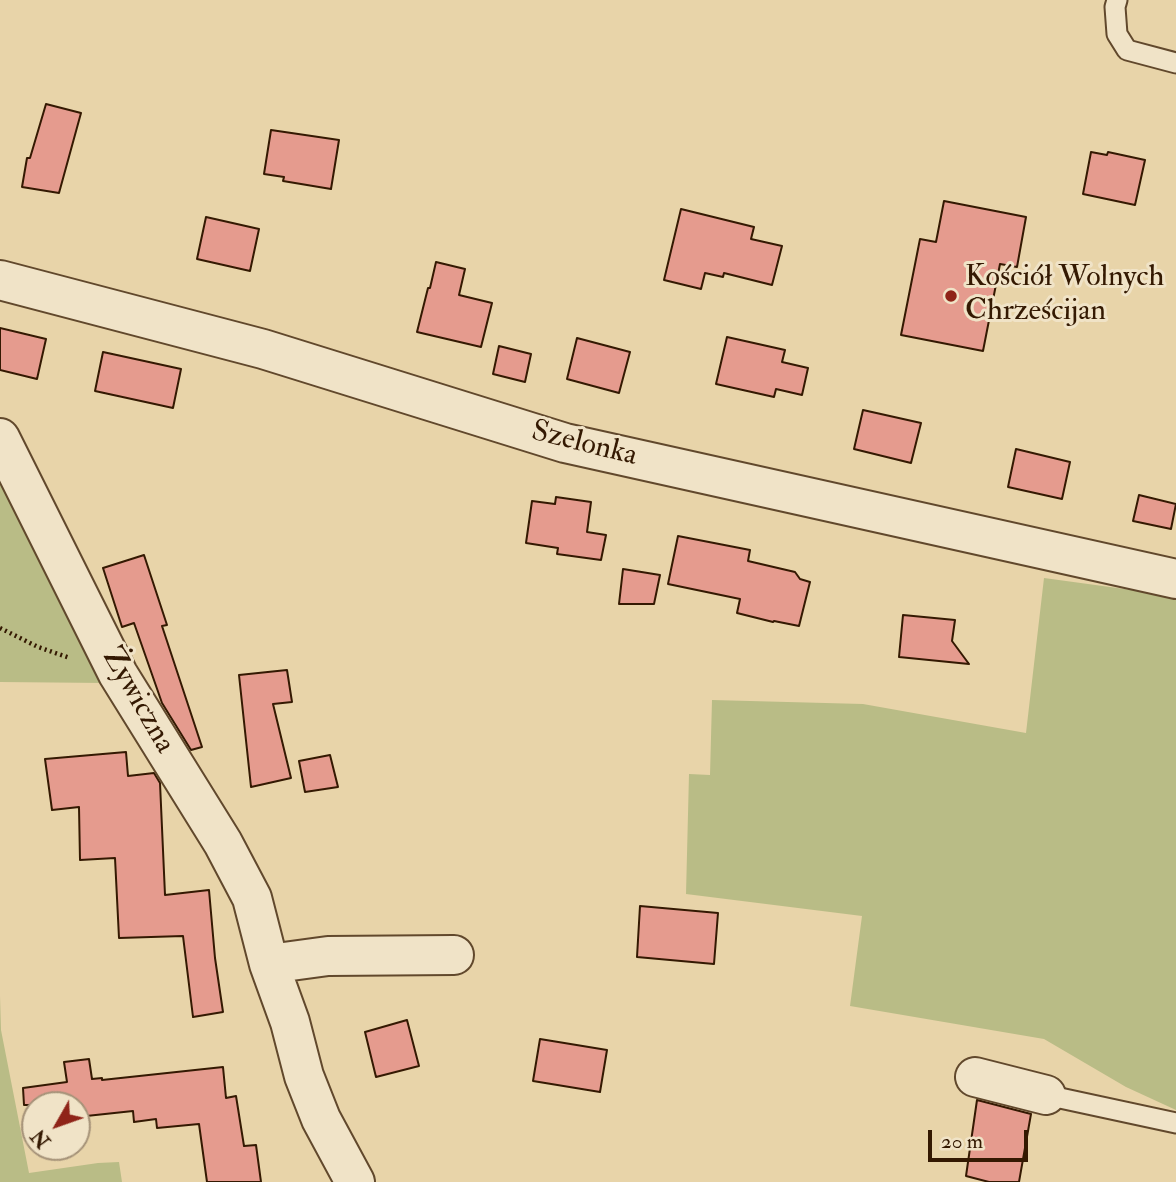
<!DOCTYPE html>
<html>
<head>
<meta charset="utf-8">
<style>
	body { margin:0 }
	#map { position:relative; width:1176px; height:1182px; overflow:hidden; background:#e8d4a9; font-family:"IM FELL Double Pica",serif }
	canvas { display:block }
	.north { position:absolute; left:21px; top:1091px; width:70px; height:70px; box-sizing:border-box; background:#f0e3c7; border:2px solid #a59278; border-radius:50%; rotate:230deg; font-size:19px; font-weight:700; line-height:28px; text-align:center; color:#341902 }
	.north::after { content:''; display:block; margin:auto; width:24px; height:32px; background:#8f2418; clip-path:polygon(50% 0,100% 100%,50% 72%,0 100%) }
	.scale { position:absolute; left:928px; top:1130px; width:100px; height:32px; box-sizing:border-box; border:4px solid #341902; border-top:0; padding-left:9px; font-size:21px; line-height:24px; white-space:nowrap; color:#341902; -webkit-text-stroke:5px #f0e3c7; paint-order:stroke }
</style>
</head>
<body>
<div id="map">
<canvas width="1176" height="1182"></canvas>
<div class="north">N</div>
<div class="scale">20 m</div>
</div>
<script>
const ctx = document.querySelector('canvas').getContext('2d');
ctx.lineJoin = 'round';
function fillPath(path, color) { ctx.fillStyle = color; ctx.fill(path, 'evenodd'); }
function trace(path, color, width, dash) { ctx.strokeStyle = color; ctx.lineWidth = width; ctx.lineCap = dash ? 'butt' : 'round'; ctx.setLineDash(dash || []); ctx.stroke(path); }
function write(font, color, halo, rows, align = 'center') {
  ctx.font = font + ' "IM FELL Double Pica",serif'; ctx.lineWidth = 6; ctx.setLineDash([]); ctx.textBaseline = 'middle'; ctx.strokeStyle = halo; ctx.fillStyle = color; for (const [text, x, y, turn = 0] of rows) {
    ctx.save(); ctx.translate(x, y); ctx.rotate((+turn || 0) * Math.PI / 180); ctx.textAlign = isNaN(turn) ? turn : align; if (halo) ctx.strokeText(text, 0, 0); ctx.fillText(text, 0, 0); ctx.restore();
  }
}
const green = new Path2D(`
	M0,473L106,683L0,682Z
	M1044,578L1176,596V1110L1126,1087L1044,1039L850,1006L862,916L686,894L689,774L710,775L712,700L863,704L1026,733Z
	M0,996L1,1030L29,1173L98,1163L119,1162L122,1182H0Z`);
const building = new Path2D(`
	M46,104L81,113L59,193L22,187L27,158H30Z
	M271,130L339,140L331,189L283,181L284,177L264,174Z
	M1091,152L1107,155L1108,152L1145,160L1135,205L1083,194Z
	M944,201L1026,217L1017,267L1000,264L983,351L901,335L920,239L936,242Z
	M681,209L754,227L751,239L782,246L772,285L724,273L723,277L705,273L701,289L664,280Z
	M206,217L259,229L250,271L197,259Z
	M436,262L465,269L459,295L492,303L481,347L417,332L428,288H430Z
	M0,328L46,339L37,379L0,370Z
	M727,337L785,350L782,362L808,368L802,395L776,389L774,397L716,384Z
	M577,338L630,352L619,393L567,379Z
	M499,346L531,354L525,382L493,374Z
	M103,352L181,369L173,408L95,391Z
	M863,410L921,423L911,463L854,449Z
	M1016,449L1070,462L1062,499L1008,487Z
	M1139,495L1176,504L1171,529L1133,521Z
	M556,497L591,502L587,532L606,535L601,560L557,554L558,548L526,543L532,501L555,504Z
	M678,536L750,550L748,561L795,572L800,579L810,582L799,626L774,621L773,622L737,613L740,599L668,584Z
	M144,555L167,625L162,626L202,747L191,750L162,703L134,623L122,627L103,568Z
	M623,569L660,575L654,604H619Z
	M903,615L955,620L952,641L969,664L899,657Z
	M287,670L292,702L273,704L291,778L251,787L239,675Z
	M126,752L128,776L154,773L160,783L165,895L209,890L215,958L223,1012L193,1017L183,936L119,938L115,858L80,860L79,807L52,810L45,759Z
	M330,755L338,787L305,792L299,761Z
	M640,906L718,913L714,964L637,957Z
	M407,1020L419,1066L376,1077L365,1032Z
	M540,1039L607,1050L600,1092L533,1081Z
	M89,1059L92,1079L102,1078V1080L223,1067L226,1098L236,1096L244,1146L256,1145L261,1182H207L199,1124L157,1128L156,1119L134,1122L133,1111L77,1117V1105H24L23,1088L67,1082L64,1062Z
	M977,1100L1031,1114L1019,1182H989L966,1176Z`);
const path = new Path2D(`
	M0,628L38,647L70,658`);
const lane = new Path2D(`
	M1117,0L1115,7L1117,34L1127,50L1176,63
	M1046,1095L1176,1123`);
const street = new Path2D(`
	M0,280L263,349L565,443L1176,579
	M0,438L118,674L223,843L252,898L269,964L290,1022L304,1076L321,1119L355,1182
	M269,964L328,956L454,955
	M975,1077L1046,1095`);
const markers = [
	[951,296,7,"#8f2418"]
];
const poiNames = [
	["Kościół Wolnych",965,279],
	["Chrześcijan",965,313]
];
const streetNames = [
	["Szelonka",584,445,14],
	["Żywiczna",137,701,60]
];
fillPath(green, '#b9bc86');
fillPath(building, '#e59b8e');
trace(building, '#341902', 2);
trace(lane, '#61482c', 23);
trace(street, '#61482c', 42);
trace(path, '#341902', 4.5, [2, 3.5]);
trace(lane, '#f0e3c7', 19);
trace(street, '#f0e3c7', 38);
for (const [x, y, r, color] of markers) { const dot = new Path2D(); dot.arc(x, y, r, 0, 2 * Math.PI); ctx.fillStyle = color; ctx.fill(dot); trace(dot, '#f0e3c7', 2.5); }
write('30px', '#341902', '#f0e3c7', poiNames, 'left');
write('30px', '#341902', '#f0e3c7', streetNames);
</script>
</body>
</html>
